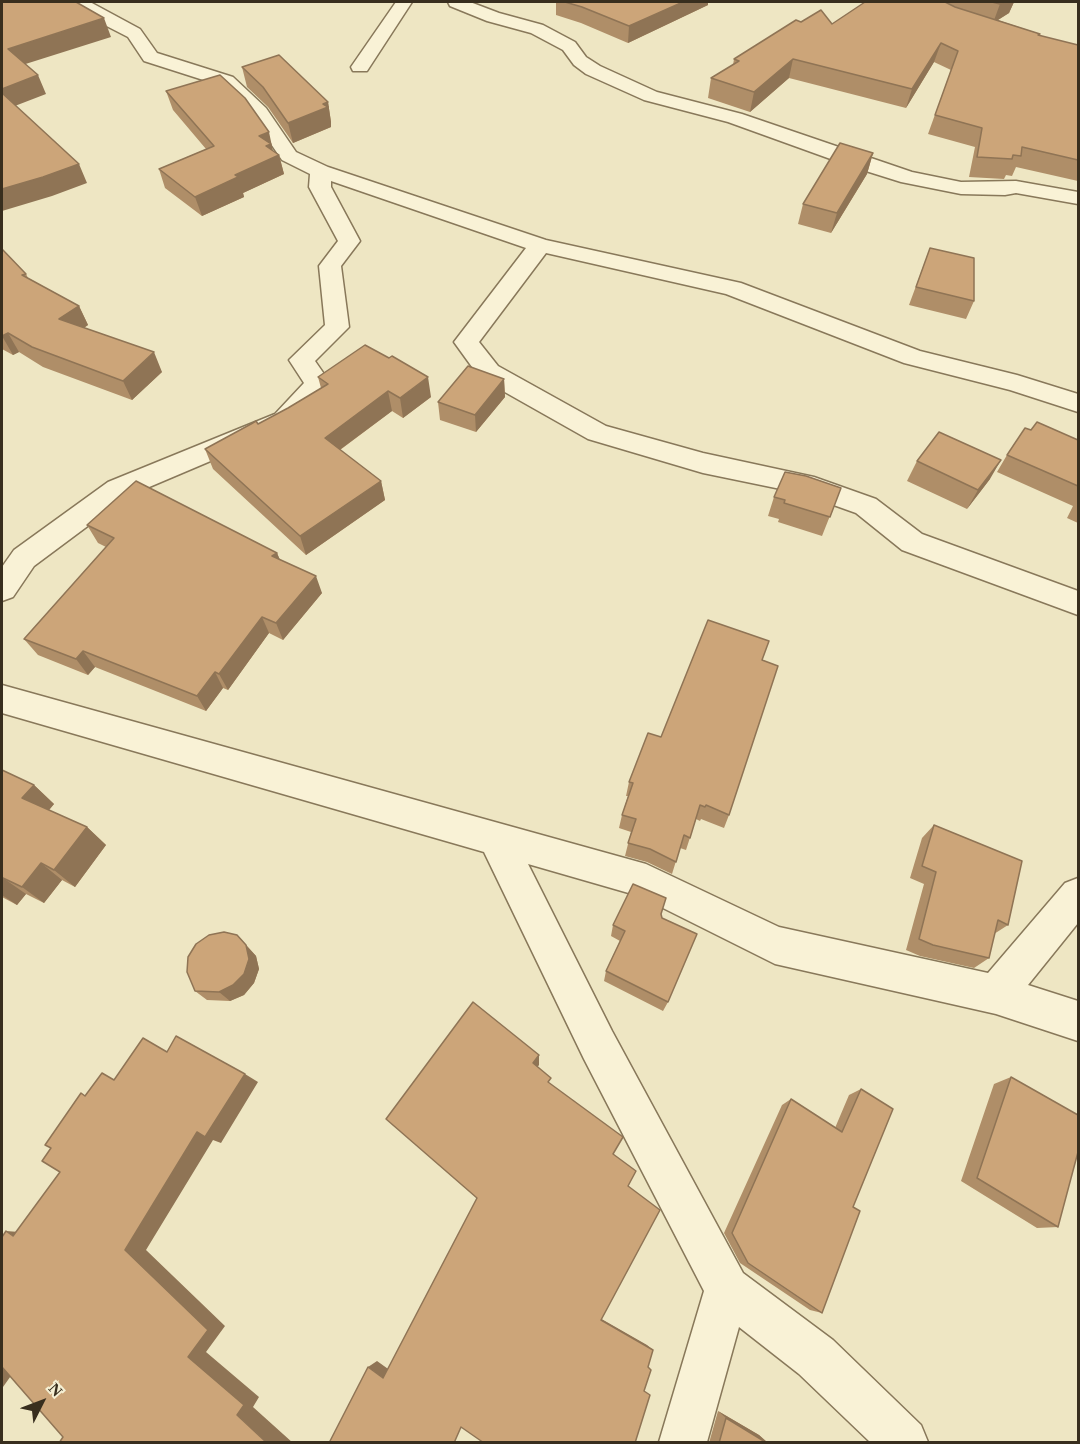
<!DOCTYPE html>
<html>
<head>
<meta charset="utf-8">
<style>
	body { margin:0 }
	#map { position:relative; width:1080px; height:1444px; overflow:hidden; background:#eee6c3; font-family:Georgia,serif }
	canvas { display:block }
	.frame { position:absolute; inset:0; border:3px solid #382e1e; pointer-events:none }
	.north { position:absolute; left:12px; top:1372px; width:60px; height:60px; -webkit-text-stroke:4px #f5efd3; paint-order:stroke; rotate:48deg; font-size:16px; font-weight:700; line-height:24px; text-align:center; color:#382e1e }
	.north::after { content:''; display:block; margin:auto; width:21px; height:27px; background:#382e1e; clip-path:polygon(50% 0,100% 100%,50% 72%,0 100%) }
</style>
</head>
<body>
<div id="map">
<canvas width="1080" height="1444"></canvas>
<div class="frame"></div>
<div class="north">N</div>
</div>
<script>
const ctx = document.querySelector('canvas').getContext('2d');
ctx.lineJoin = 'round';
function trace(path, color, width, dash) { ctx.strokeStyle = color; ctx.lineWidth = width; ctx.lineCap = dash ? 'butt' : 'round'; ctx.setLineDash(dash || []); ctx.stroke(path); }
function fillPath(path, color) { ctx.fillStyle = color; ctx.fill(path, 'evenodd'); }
const minor = new Path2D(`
	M71,2H90L140,29L157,53L233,77L266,108L296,152L328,167L546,240L741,283L920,351L1017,375L1078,394V412L1010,390L904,363L726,294L546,253L479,342L498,366L606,426L703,453L814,477L876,499L922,534L1078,591V615L902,550L856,513L800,493L703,473L588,439L480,378L454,342L526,248L331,181V187L360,241L341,266L349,327L315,361L331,384L327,390L293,426L128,496L34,566L13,597L2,601V567L14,550L108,482L275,414L304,383L289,360L325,325L319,266L338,241L309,187L310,174L282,160L252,116L219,85L144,61L128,37L91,18Z
	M396,2H412L367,71H353L351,67Z
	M448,2H470L499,13L543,25L575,42L586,57L600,66L657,92L742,114L912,172L961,182L1016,181L1078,192V204L1016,193L1005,195L961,194L901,182L850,166L728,122L644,100L586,74L574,65L563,50L531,33L487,21L450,6Z
	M2,685L646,864L779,927L988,973L1065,883L1078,878V923L1028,985L1078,1001V1041L996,1014L775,964L639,896L528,864L612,1031L743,1273L833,1340L921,1425L928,1442H870L799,1374L739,1327L707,1442H659L704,1291L584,1059L484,852L2,713Z`);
const wall = new Path2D(`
	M556,2H708V5L628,43L581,23L556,15Z
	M865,2H1014L1009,13L998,20L1040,34L1039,36L1078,45V181L1016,167L1012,176L1006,175L1004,179L969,177L975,147L928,134L951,70L934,62L906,108L789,78L750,112L708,98L711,78L733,65L734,59L801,22L832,24Z
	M242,67L328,102L331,122V127L293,143L268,107L247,87Z
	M166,91L279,155L284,174L243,193L244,197L202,216L165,188L159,169L206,149L173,110Z
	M873,153L867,174L831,233L798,224L803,204Z
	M930,248L974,301L966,319L909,305Z
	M2,249L26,274L28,278L79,306L88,325L84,328L162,372L132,400L43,367L19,352L13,355L2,349Z
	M318,377L431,397L403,418L392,411L340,450L381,481L385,500L306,555L213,469L205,449L258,424L288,408L321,388Z
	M504,379L505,397L476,432L440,420L438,402Z
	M1031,430L1078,440V523L1067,518L1073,506L997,472L1007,455Z
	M917,461L990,479L967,509L907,481Z
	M841,488L822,536L778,522L779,519L768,516L774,497Z
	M87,525L277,553L280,560L322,593L283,640L269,633L228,690L223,688L206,711L95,667L88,675L38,655L24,639L106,547L98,543Z
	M762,660L729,815L724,828L701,819L700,821L696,819L686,850L680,848L672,874L647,862L625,856L631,832L619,828L622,815L628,796H626L629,782L661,737Z
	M2,770L34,785L54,804L49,810L87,827L106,845L75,887L62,880L44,903L26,894L17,905L2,897Z
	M934,825L1008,925L994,934L989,958L974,968L920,956L906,950L924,884L910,878L922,838Z
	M661,914L668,1002L663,1011L604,981L606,971L620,941L611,936L613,925Z
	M237,935L256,956L259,969L254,983L244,995L230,1001L207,1000L195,991Z
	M1011,1077L1058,1227L1037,1228L961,1181L994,1084Z
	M861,1089L853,1207L822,1313L810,1310L740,1263L724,1233L782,1105L791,1099L835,1128L849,1095Z
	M718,1411L759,1435L768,1443H709Z`);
const shadedWall = new Path2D(`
	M683,2H708V5L628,43L629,26Z
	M1004,2H1014L1009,13L993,23L1000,4Z
	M104,18L111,37L16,67L8,49Z
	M941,43L934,62L906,108L912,89Z
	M793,59L789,78L750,112L754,92Z
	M38,75L46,94L7,109L2,97V89Z
	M328,102L331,122V127L293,143L288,123Z
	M269,132L273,151L279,155L284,174L243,193L244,197L202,216L195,197L235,175L259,136Z
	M873,153L867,174L831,233L837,213Z
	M79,164L87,183L52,196L2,211V189Z
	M79,306L88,325L68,338L59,319Z
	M8,333L19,352L13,355L2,336Z
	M154,352L162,372L132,400L123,381Z
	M428,377L431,397L403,418L400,398Z
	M504,379L505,397L476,432L475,415Z
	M388,391L392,411L330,457L325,438Z
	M1001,460L990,479L967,509L978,490Z
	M381,481L385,500L306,555L300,536Z
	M277,553L284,570L272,556Z
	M316,576L322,593L283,640L276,623Z
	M262,617L269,633L228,690L219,674Z
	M83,651L95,667L88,675L76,659Z
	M215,672L223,688L206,711L197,696Z
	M34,785L54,804L44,816L22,798Z
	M87,827L106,845L75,887L54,870Z
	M41,863L62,880L44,903L22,887Z
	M3,878L26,894L17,905L2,895V880Z
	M237,935L256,956L259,969L254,983L244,995L230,1001L219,992Z
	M539,1055V1065L534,1072L533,1063Z
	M245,1074L258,1082L221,1143L213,1140L146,1250L225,1326L206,1352L259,1397L253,1407L293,1443H267L237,1415L188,1357L125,1250L197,1132Z
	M6,1231L32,1233L13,1236Z
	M598,1317L647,1345L653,1350L601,1320Z
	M25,1356L3,1387L2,1388V1360Z
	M377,1361L391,1371L383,1378L368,1367Z
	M718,1411L759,1435L768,1443L726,1418Z`);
const building = new Path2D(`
	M2,2H76L104,18L8,49L38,75L2,89Z
	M565,2H683L629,26L582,7Z
	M865,2H945L955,7L1040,34L1038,35L1078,45V160L1022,147L1021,156L1013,155L1012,159L977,157L982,128L935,115L958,51L941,43L912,89L793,59L754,92L711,78L739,61L734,59L796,20L801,22L821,10L832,24Z
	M992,2H1004L1000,4Z
	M279,55L328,102L323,104L328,107L288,123L263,87L242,67Z
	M220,75L245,98L269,132L259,136L271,144L266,146L279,155L235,175L238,177L195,197L159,169L214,146L166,91Z
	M2,93L79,164L43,177L2,189Z
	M840,143L873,153L837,213L803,204Z
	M930,248L974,258V301L916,287Z
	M2,249L26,274L22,275L79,306L59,319L154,352L123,381L32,347L8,333L2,336Z
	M365,345L389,358L392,356L428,377L400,398L388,391L325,438L381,481L300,536L205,449L251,424L256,421L258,424L288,408L328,384L318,377Z
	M468,366L504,379L475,415L438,402Z
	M1037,422L1078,440V486L1007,455L1025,428L1031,430Z
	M939,432L1001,460L978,490L917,461Z
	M785,472L806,476L841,488L830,517L784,503L785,500L774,497Z
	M136,481L277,553L272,556L316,576L276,623L262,617L219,674L215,672L197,696L83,651L76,659L24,639L114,538L87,525Z
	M708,620L769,641L762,660L778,666L729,815L706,805L705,807L700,805L690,838L684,835L676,862L650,849L628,843L636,819L622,815L633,783L629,782L648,733L661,737Z
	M2,770L34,785L22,798L87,827L54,870L41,863L22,887L3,878L2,880Z
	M934,825L1022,861L1008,925L998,920L989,958L933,945L919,939L936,872L922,866Z
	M633,884L666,898L661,914L662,918L697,934L668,1002L606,971L625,931L613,925Z
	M224,932L237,935L246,945L249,959L244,974L233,985L219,992L195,991L187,972L188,957L196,944L209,935Z
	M473,1002L539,1055L533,1063L551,1078L548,1082L623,1137L613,1154L636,1171L628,1186L660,1210L601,1320L653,1350L648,1367L651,1370L644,1391L650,1395L635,1443H484L461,1427L454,1443H329L368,1367L383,1378L477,1198L386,1119Z
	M176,1036L245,1074L205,1137L197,1132L125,1250L208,1330L188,1357L244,1405L237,1415L267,1443H59L63,1437L2,1367V1237L6,1231L13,1236L60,1172L42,1161L51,1148L45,1145L81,1093L85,1096L102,1073L114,1080L143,1038L167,1052Z
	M1011,1077L1078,1115V1152L1058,1227L977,1178Z
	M861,1089L893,1109L853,1207L860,1211L822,1313L748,1263L732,1233L791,1099L842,1132Z
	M726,1418L767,1443H719Z`);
trace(minor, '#88785a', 3);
fillPath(minor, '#f9f2d6');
fillPath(wall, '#af8e68');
fillPath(shadedWall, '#8f7455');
fillPath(building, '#cca579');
trace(building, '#8f7455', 1.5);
</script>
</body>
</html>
